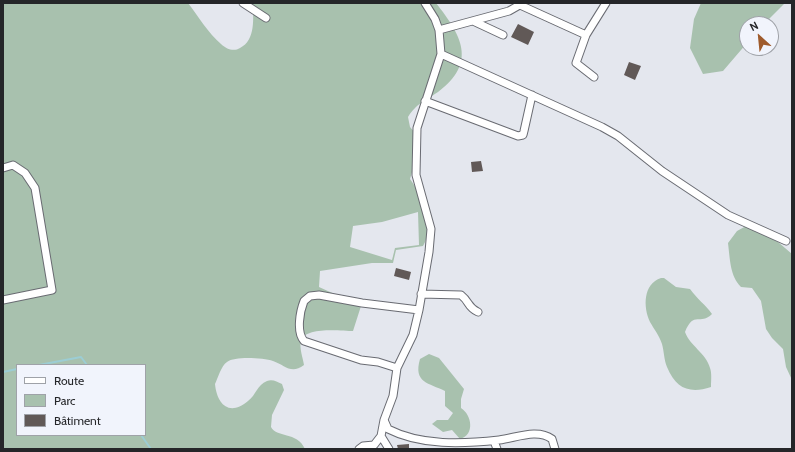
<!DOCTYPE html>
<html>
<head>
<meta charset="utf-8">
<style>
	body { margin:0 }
	#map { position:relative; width:795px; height:452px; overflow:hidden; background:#e4e7ee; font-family:Cabin,sans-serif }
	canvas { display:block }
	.frame { position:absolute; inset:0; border:4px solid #252629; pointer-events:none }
	.legend { position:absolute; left:16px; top:364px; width:130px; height:72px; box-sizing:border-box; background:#f1f4fc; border:1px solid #9fa2a8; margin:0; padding:5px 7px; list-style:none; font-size:12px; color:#252629 }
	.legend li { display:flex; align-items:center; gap:8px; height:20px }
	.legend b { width:20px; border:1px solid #9fa2a8 }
	.north { position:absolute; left:739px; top:16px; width:40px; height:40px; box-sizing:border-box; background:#f1f4fc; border:1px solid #9fa2a8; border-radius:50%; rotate:333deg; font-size:11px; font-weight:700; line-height:16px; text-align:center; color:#252629 }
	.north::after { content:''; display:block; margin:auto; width:14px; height:18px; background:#9f5b2c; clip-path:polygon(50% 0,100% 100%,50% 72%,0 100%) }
</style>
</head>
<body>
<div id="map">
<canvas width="795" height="452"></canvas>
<div class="frame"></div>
<ul class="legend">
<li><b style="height:5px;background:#fff"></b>Route</li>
<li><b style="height:11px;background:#a8c1ae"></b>Parc</li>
<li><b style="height:11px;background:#615957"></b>Bâtiment</li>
</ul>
<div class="north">N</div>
</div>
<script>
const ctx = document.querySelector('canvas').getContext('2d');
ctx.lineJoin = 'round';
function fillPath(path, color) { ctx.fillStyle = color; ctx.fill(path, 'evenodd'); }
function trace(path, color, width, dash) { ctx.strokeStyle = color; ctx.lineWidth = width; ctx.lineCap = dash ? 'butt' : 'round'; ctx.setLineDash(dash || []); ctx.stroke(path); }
const green = new Path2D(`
	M3,3H188C198,16 208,33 221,44C226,49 234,52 240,48C256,40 253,18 253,3H436C461,35 478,62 438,92C425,101 417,103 408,117L410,127L416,134L415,162L410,179C423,197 436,225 423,246L396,250L393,263H372L320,271L319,287L361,306L353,331C342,331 305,326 301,341C299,348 303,358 304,365C291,375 285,365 273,361C263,358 235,356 227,362C221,366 218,378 215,384C217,404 229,417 248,401C256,395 257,385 267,381C273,379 277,382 282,384L284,390L272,415L271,427C276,438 297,431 305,449H3ZM418,212L419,245L395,248L392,260L350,247L353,226L382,222ZM17,365H145V435H17Z
	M701,3H785L764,24H747V43L723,71L703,74L690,48L694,19Z
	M748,225L778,242L792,254V380L786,367L783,349L772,338L766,329L761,301L752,288L741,287C730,276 730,259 728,243L737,231Z
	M661,278H664L676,287L690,289C697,299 706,305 712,314C700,326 694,310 685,332C690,346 706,353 710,368C712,373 711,381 711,387C690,394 676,389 667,367C664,360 664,351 662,344C659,335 654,329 650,322C643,307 643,284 661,278Z
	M429,354L439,358L464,389L461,399V408C472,415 475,435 460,439L452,430L443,432L432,424L437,420H448L453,413L445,406V391C429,383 413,383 420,359Z`);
const stream = new Path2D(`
	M39,365L81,357L87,365
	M3,372L17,369
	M141,435L151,449`);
const building = new Path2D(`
	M518,24L534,32L528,45L511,37Z
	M629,62L641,66L635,80L624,75Z
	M481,161L483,171L472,172L471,162Z
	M396,268L411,272L409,280L394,276Z
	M409,444V449H398L397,445Z`);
const minor = new Path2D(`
	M243,3L266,18
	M425,3L435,19L439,30L441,54L417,128L416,175L431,229L429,252L419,310L413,335L397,368L393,396L384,420L388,429C421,446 463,444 499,440C516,438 537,428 552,439L555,449
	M520,5L586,35
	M473,21L503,35
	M439,30L509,11L523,3
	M441,54L602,127L618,136L662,171L728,215L786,241
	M594,77L576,63L586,35L606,3
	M425,101L518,136L523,135L524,131L532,95
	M3,168L13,165L25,173L35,188L52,290L3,300
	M421,294L461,295C470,302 467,307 478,312
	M397,368L378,362L361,360L304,341C296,332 300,311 304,301L310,296L319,295L362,303L419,310
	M381,436L389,449
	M494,441L497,449
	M359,449L363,446L374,445L381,436L384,420`);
fillPath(green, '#a8c1ae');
trace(stream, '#9ccdd4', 2);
fillPath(building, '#615957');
trace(minor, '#696b72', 9);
trace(minor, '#fff', 7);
</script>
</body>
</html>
